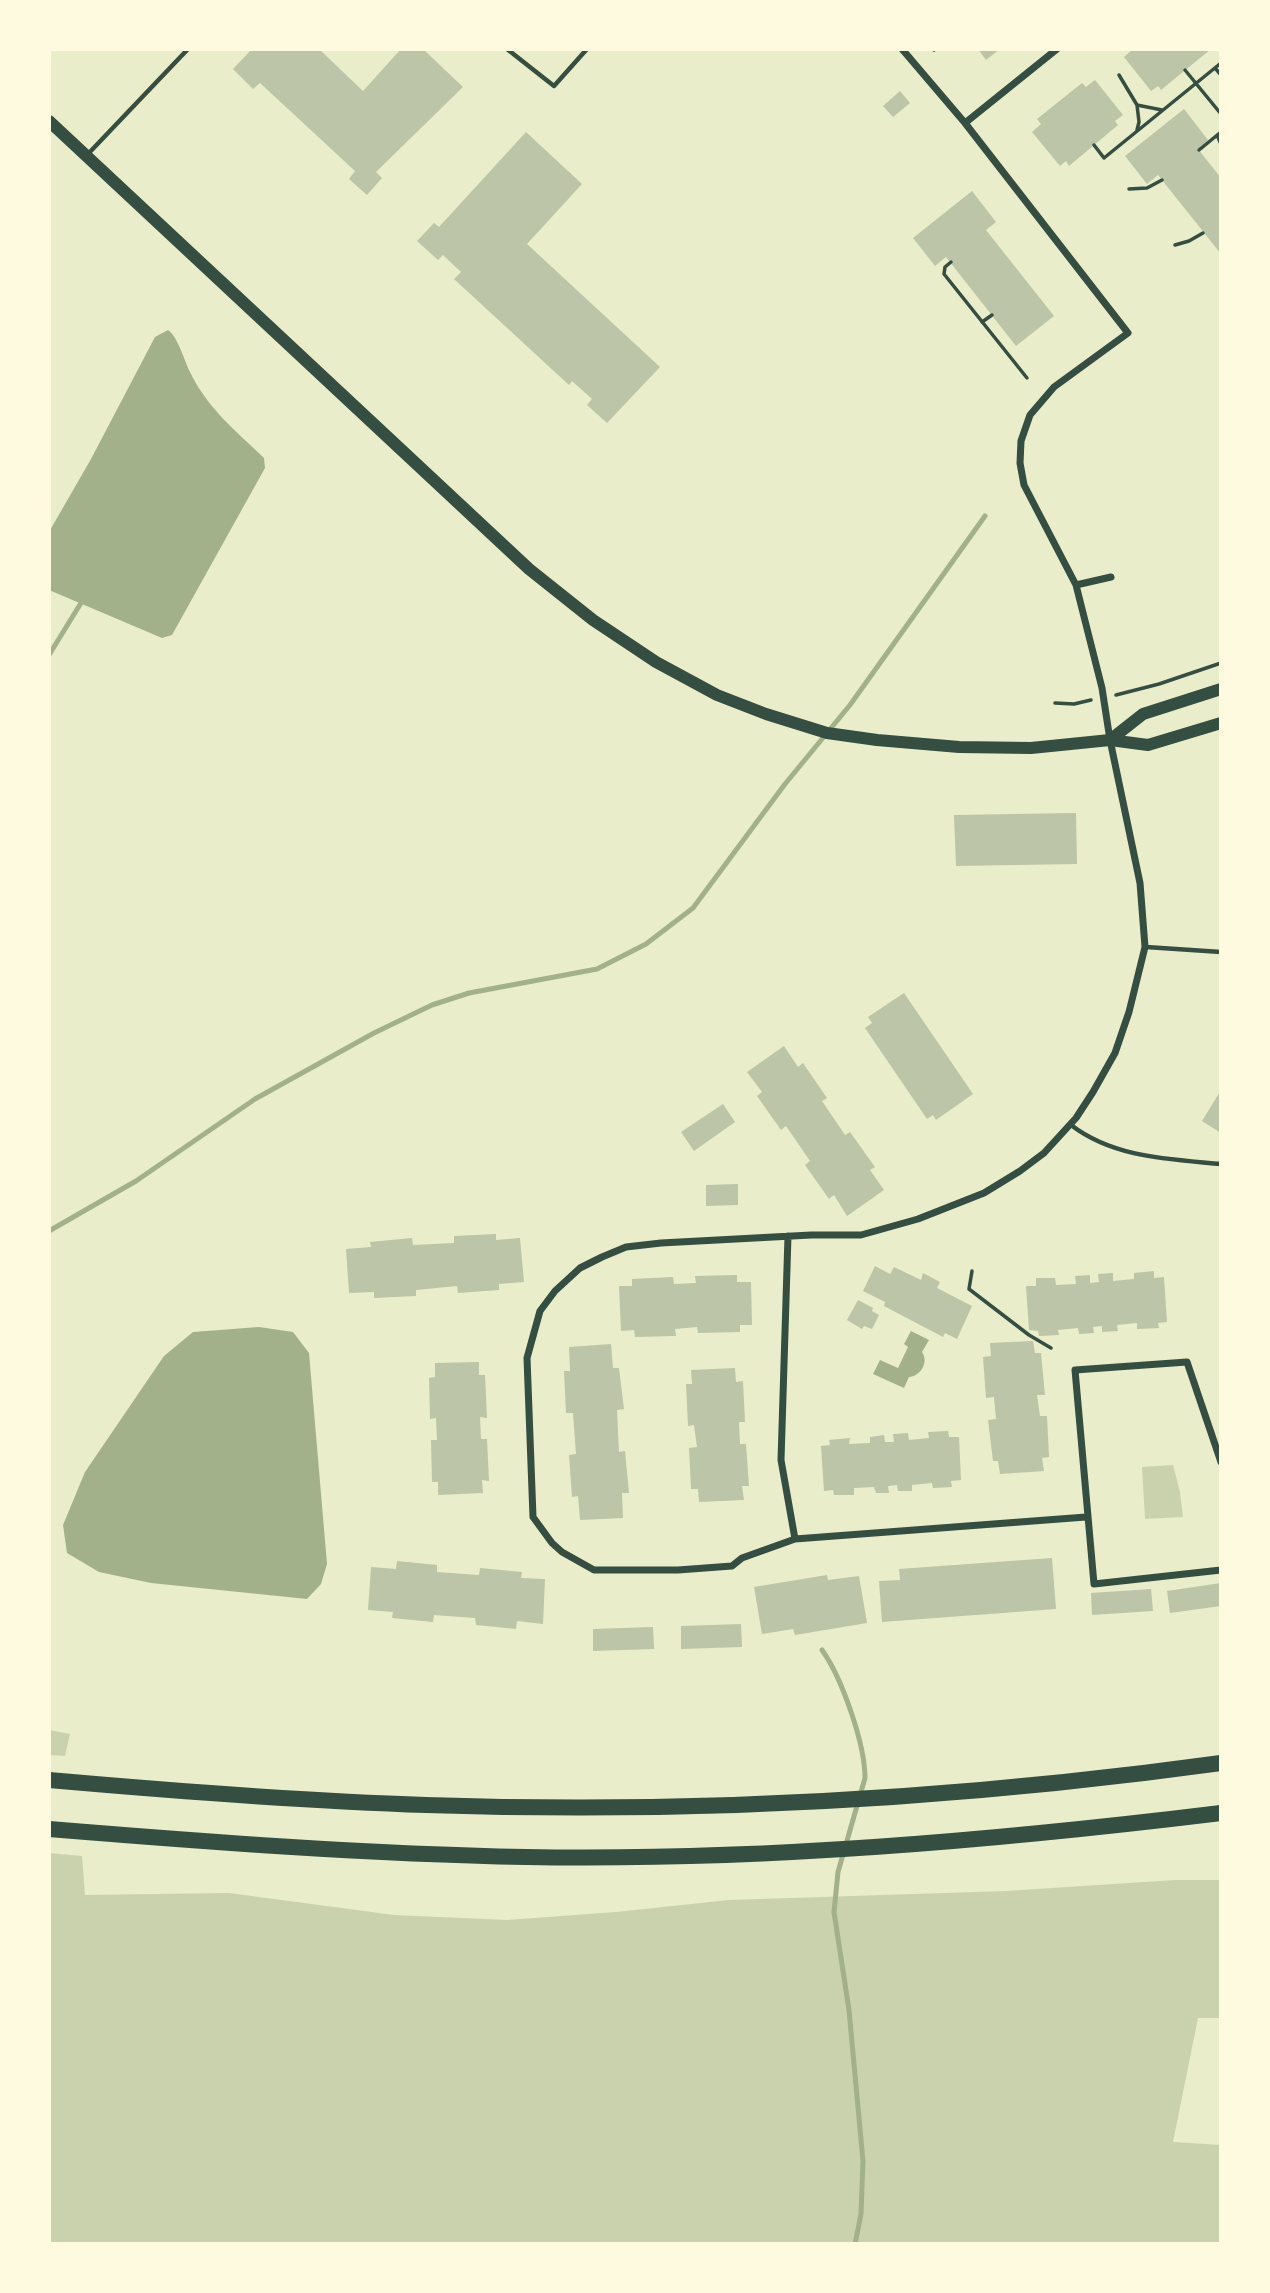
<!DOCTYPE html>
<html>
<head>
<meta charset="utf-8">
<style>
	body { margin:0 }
	#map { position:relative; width:1270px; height:2293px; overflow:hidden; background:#e9edc9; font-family:"Golos Text",sans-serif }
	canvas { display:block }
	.frame { position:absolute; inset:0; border:51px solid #fefae0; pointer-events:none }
</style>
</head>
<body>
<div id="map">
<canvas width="1270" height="2293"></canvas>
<div class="frame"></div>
</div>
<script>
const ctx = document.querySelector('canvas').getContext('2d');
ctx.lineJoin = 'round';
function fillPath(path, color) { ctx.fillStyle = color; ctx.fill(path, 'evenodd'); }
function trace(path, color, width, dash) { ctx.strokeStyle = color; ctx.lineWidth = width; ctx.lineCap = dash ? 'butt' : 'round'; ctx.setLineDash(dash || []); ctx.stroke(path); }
const green = new Path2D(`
	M1173,1465L1180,1492L1183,1517L1145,1519L1142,1467Z
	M49,1730L70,1734L65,1756L49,1755Z
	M49,1853L82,1856L85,1895L229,1893L394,1915L507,1920L616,1912L729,1900L1006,1891L1175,1880H1221V2018H1198L1173,2142L1221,2145V2244H49Z`);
const water = new Path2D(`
	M168,330C178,337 184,360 190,372C208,409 235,430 264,458L265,468L172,635L162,638L49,590V532L91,459L155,337Z
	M259,1327L293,1332L309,1353L327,1564L321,1584L307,1599L151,1583L99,1572L67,1553L63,1525L85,1472L164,1356L193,1332Z
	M911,1331L929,1340L922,1352C929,1362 921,1376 909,1377L904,1388L873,1374L880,1360L898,1368L908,1347L904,1344Z`);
const stream = new Path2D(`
	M49,655L84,598
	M49,1231L136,1181L255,1099L374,1033L432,1005L469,993L597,969L646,944L693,908L785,784L850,705L985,516
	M822,1650C842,1678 865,1744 865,1778L838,1872L834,1912L849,2010L863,2161L861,2214L855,2244`);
const building = new Path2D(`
	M252,49H319L363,91L401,49H423L463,87L376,172L382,178L367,195L349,179L355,171L260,83L253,89L233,69Z
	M978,49H1000L986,60Z
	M1133,49H1211L1161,90L1158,86L1151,91L1124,57Z
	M1095,80L1123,115L1115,121L1118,125L1069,166L1066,161L1060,166L1032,132L1041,124L1037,119L1082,83L1086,87Z
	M900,91L910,103L893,117L883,106Z
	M1184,109L1208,140L1198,149L1221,178V254L1158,175L1147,184L1125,156Z
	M526,132L582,184L527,244L660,367L607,423L587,405L592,399L572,381L569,385L454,279L461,272L443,255L438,260L417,241L434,223L439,227Z
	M972,191L996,222L986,230L1054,316L1016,346L946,257L935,266L913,238Z
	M1076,813L1077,864L956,866L954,815Z
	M904,993L973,1094L936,1120L933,1115L927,1119L865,1028L872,1023L868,1017Z
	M784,1046L798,1067L803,1063L827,1098L822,1101L845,1135L850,1132L875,1167L870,1170L884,1190L847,1216L834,1195L829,1199L805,1165L810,1161L786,1126L781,1130L757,1096L762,1092L747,1072Z
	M1221,1090V1133L1202,1121Z
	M723,1104L735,1122L694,1151L681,1132Z
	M738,1184V1205L706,1206V1185Z
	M496,1234V1240L520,1238L524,1282L499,1284V1290L458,1293L457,1286L416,1290V1296L374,1298V1292L349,1293L346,1249L371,1247L370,1242L412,1238L413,1245L454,1243V1236Z
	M875,1266L890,1274L894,1267L921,1280L923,1273L940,1282L937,1288L972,1306L957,1339L945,1333L943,1337L884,1306L885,1302L863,1291Z
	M1154,1271V1278L1164,1277L1167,1322L1158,1323L1159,1328L1137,1329V1323L1117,1325L1118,1331L1102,1332V1326L1093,1327L1094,1333L1079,1334L1078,1328L1058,1330L1059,1335L1039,1336L1038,1331L1029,1330L1026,1286H1036V1278H1055L1056,1285L1076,1284L1075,1276L1090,1275V1283L1099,1282L1098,1274L1113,1273V1281L1134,1279V1273Z
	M737,1275V1282H751L752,1325H740V1332L698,1333L697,1327L675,1329L676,1336L635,1337L634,1330L621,1331L619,1286H632V1279L673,1277L674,1284L696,1283L695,1276Z
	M858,1300L873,1308L872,1311L879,1315L872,1329L864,1326L862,1329L847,1320Z
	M1033,1341L1035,1353H1041L1045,1395H1037L1040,1416H1047L1049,1457L1042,1458L1044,1471L1000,1474L998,1461H993L988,1420L996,1419L994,1397L986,1398L983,1357L991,1356L990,1343Z
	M611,1344L613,1368H619L624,1409L617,1410L619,1452L625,1451L629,1493H622L623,1518L580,1520L578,1496L572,1497L569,1455L576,1454L573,1413H566L564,1371H570L569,1347Z
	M479,1362V1375H485L487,1418L480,1417L481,1439H487L489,1481L482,1480L483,1493L438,1495V1482H432L431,1440H437L436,1418L430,1419L429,1378L435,1377V1363Z
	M735,1368L736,1382L743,1381L745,1422H739L740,1444H746L749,1486H742L744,1500L699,1502L698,1489H691L689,1448L697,1447L694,1425L688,1426L686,1384H692L691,1370Z
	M948,1431L949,1437H959L961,1480L951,1481L952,1487L933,1488L932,1483L912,1485V1491H898L897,1485L888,1486L889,1493H876L874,1487L854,1488V1495H834L833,1490L824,1491L821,1446L830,1445L829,1440L850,1438L849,1444L870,1443V1437L884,1435L885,1442H894L893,1434L908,1433L909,1440L929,1438L928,1432Z
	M1052,1558L1056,1609L882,1622L879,1581L900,1580L899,1569Z
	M397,1561L437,1565V1572L479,1575L480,1568L522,1572L521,1578L545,1579L543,1624L517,1621L516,1629L476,1625L475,1618L434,1615L433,1622L392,1618L393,1612L368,1610L371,1567L396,1569Z
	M827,1575L828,1580L859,1576L867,1623L795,1635L793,1629L762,1634L754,1587Z
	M1221,1583V1606L1170,1613L1167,1591Z
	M1151,1589L1153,1611L1092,1615L1091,1593Z
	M741,1624L742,1647L681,1649V1626Z
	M653,1627L654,1649L593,1651V1629Z`);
const path = new Path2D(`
	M934,50L935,49
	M1215,68L1221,75
	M1185,70L1221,114
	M1119,75L1137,105L1162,110
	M1137,130L1139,122L1137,105
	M1217,135L1221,144
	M1094,145L1104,158L1221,63
	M1199,150L1221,132
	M1129,189L1147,188L1162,180
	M1175,245L1189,241L1203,233
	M951,262L945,267L944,274L1027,378
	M982,322L992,315
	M1116,695L1159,684L1221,663
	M1055,703L1074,704L1091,700
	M972,1271L969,1289L1029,1335L1051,1348`);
const service = new Path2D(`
	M507,49L554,86L587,49
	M87,155L188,49
	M1146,947L1221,952
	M1071,1125C1114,1158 1169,1159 1221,1164`);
const minor = new Path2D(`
	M902,49L965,123L1128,333L1054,387L1030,415L1021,441L1020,463L1024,485L1076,585L1102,688L1110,740L1140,883L1145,947L1129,1012L1115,1053L1093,1092L1076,1118L1044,1153L1020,1171L984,1193L918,1219L861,1235H811L661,1243L626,1247L602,1257L580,1268L555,1291L540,1311L527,1358L533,1517L552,1543L562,1552L594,1570H678L732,1566L742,1558L795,1539L1086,1517
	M965,123L1057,49
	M1076,585L1111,577
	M788,1236L781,1460L795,1539
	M1221,1462L1187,1362L1075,1370L1094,1584L1221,1570`);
const secondary = new Path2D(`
	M49,121L529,569L593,620L656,662L717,695L766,714L827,733L877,740L959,747L1031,748L1110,740L1148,745L1221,723
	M1110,740L1143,714L1221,689`);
const motorway = new Path2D(`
	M49,1780C174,1791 300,1801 426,1805C690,1814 960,1799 1221,1763
	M49,1829C208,1842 367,1854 526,1857C758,1861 991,1841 1221,1813`);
fillPath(green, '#cad2ad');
fillPath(water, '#a3b18a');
trace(stream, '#a3b18a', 5);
fillPath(building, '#bcc5a7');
trace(path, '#344e41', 3.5);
trace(service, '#344e41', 4.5);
trace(minor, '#344e41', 7);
trace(secondary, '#344e41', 12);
trace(motorway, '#344e41', 16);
</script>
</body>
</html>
